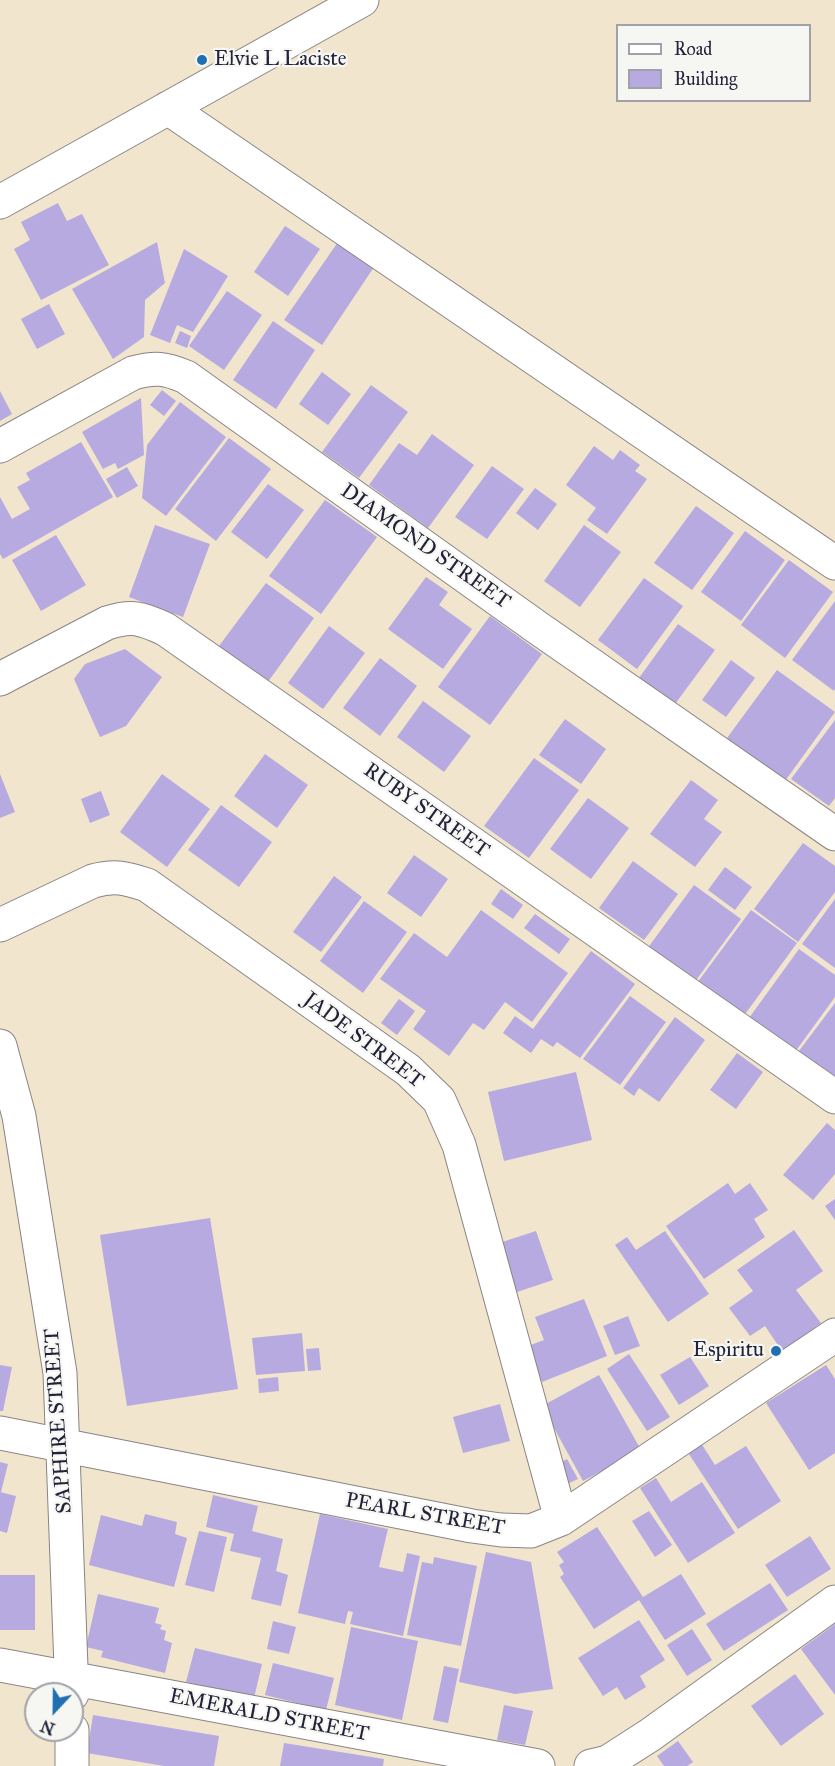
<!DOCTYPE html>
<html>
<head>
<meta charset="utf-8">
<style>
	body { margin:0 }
	#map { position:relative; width:835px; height:1766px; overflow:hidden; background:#f1e5cd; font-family:"IM FELL Great Primer",serif }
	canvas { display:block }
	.legend { position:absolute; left:616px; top:24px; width:195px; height:78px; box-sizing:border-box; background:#f6f6f2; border:2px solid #a1a1a9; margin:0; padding:8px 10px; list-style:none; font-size:18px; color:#22223b }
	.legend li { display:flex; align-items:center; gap:12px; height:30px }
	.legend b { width:30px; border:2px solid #a1a1a9 }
	.north { position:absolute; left:24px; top:1682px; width:60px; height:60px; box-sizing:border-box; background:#f6f6f2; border:2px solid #a1a1a9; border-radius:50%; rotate:202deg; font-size:16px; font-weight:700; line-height:24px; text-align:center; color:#22223b }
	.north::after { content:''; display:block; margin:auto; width:21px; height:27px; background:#1f6fb2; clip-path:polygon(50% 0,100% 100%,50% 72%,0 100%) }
</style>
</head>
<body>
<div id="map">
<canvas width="835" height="1766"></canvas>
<ul class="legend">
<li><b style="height:8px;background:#fff"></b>Road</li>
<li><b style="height:16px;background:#b6aae1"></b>Building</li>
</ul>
<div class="north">N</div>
</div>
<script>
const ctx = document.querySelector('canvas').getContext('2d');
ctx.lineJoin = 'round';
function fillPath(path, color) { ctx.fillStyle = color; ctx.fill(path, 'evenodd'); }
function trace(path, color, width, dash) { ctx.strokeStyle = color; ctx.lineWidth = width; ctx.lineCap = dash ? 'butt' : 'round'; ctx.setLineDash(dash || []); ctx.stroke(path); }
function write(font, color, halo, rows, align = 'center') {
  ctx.font = font + ' "IM FELL Great Primer",serif'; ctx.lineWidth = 4.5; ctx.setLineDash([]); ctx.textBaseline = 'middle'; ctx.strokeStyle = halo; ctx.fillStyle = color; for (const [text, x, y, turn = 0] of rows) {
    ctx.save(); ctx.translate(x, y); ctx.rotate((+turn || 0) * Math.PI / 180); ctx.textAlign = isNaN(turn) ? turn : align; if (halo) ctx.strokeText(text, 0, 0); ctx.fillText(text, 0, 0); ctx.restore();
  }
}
const building = new Path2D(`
	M58,203L67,221L82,214L109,265L41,300L14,249L30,240L21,222Z
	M285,226L320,249L288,296L254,272Z
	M157,242L165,283L145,300L144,337L113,359L72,289Z
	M338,242L374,267L322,345L284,320Z
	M184,249L228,276L193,332L177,325L170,343L150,335Z
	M227,291L262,315L224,370L189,346Z
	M49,304L65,334L37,349L21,319Z
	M273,321L315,350L276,409L233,380Z
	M180,331L191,336L187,348L175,343Z
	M322,372L351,394L328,425L299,404Z
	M371,385L408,412L359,478L322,452Z
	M162,390L176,401L164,416L150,405Z
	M0,391L12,414L0,421Z
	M141,398L144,455L118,469L115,463L103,469L82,432Z
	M180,402L226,437L166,516L142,498L147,445Z
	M432,434L474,465L428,528L369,485L399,443L417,455Z
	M229,438L271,469L216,541L175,509Z
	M81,442L113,497L3,559L0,554V497L12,519L30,509L17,487L30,480L26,473Z
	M594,446L613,460L620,450L640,465L635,471L647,479L607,534L587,520L596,508L566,485Z
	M492,466L524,489L487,539L455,517Z
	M127,467L138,486L117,498L106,479Z
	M268,484L304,510L267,559L231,532Z
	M535,488L557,504L538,530L516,513Z
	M325,500L377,537L321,614L269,576Z
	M696,506L734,533L692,590L654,563Z
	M155,525L210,544L183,617L129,597Z
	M584,525L621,552L580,607L544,581Z
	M745,531L785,560L741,621L701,592Z
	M56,535L86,585L41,611L12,560Z
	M789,560L833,592L785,658L741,625Z
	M426,577L448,592L439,605L472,629L443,669L388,629Z
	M644,578L683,606L637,669L598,640Z
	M266,583L314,618L265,686L216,650Z
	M835,601V689L834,691L792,660Z
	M490,616L542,654L490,725L438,687Z
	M678,624L715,650L675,704L639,678Z
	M329,626L365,653L323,709L288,683Z
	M125,649L162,677L126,726L100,737L74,679L85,664Z
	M380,658L417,686L380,736L343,708Z
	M731,660L755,678L726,717L702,700Z
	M777,670L835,712L785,781L727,738Z
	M423,701L471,736L444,772L397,737Z
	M565,719L606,749L581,784L539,755Z
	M835,720V798L829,806L791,779Z
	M265,754L308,785L277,828L234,796Z
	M534,758L579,790L529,858L484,826Z
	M0,774L15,812L0,818Z
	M162,774L210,809L167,867L120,832Z
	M691,780L718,800L704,819L722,832L695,867L650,834Z
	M101,791L110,815L90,823L81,799Z
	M588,798L629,828L591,879L550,849Z
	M221,805L272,842L239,887L188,850Z
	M803,843L835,866V892L798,942L754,909Z
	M414,855L448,879L421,917L387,893Z
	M633,861L678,894L644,940L599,908Z
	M725,867L752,887L735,910L708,890Z
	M334,876L362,897L321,952L293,932Z
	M694,885L741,919L694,983L647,949Z
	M501,889L523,905L513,919L491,904Z
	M835,899V968L802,944Z
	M364,901L407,932L363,993L320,961Z
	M481,910L568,973L532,1022L505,1002L484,1030L473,1023L449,1056L413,1029L426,1011L380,979L414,933L447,957Z
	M751,910L797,943L743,1017L697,983Z
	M535,914L570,939L559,954L524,928Z
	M799,949L835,975V997L795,1052L749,1018Z
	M591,951L635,984L580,1058L557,1042L553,1047L541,1039L531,1053L503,1033L515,1016L533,1029Z
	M630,996L666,1022L620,1085L583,1059Z
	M399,999L415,1011L397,1035L381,1023Z
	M835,1003V1083L796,1055Z
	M675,1017L705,1040L659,1102L639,1088L634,1096L623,1088Z
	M737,1053L763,1072L736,1109L710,1090Z
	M576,1072L592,1140L504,1161L488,1092Z
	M827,1123L835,1130V1174L813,1200L783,1175Z
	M728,1183L735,1194L750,1183L768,1210L754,1219L765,1237L704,1279L666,1226Z
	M835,1199V1220L825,1206Z
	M210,1218L238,1389L127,1406L100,1235Z
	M794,1230L823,1271L796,1290L821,1323L782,1351L765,1326L750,1336L729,1308L753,1291L737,1270Z
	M536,1231L553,1280L517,1292L499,1243Z
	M665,1231L709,1294L668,1322L615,1245L627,1237L636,1250Z
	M584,1299L607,1356L542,1382L528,1346L544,1340L535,1317Z
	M628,1316L640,1346L615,1355L603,1326Z
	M302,1333L305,1371L256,1375L252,1338Z
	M319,1348L321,1370L308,1371L306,1349Z
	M629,1354L670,1417L647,1431L607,1369Z
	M690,1357L709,1386L679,1405L660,1375Z
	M0,1365L12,1367L3,1411H0Z
	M826,1365L835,1379V1453L809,1470L766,1403Z
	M599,1375L641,1450L583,1481L542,1406Z
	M278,1377L279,1391L259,1393L258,1379Z
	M500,1404L510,1441L463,1453L453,1417Z
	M699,1440L715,1465L746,1446L781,1501L738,1529L685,1448Z
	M567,1459L578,1479L563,1486L552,1467Z
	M0,1462L8,1464L1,1492H0Z
	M656,1478L671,1502L702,1482L735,1533L688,1563L640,1488Z
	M0,1492L16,1496L7,1533L0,1531Z
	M213,1495L258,1506L252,1531L283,1539L276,1571L288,1575L281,1606L251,1599L261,1558L230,1551L234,1534L206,1527Z
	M649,1511L672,1545L655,1557L632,1521Z
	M145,1514L177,1522L175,1534L187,1538L174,1587L89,1565L101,1515L142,1526Z
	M320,1514L388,1529L379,1567L403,1572L407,1553L420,1556L403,1636L350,1624L353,1612L348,1611L345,1624L298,1613Z
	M597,1527L643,1597L681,1574L706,1614L665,1640L639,1600L594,1629L560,1577L564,1574L559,1565L564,1562L557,1552Z
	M199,1531L227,1537L214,1592L185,1585Z
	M810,1536L831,1569L787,1597L765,1565Z
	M486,1552L531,1562L553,1689L515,1694L459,1682Z
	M434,1557L477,1566L461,1646L407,1635L422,1562L433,1564Z
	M0,1575H35V1630H0Z
	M770,1583L788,1610L724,1651L706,1624Z
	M98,1594L159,1608L155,1623L162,1625L160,1629L166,1631L164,1640L172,1643L165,1673L101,1657L103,1651L86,1647Z
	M639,1620L665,1660L640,1676L646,1687L625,1700L617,1687L603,1696L578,1658Z
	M273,1621L296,1627L289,1654L267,1649Z
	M835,1624V1695L801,1649Z
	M351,1627L418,1641L402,1720L335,1705Z
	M692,1629L712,1660L687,1676L667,1645Z
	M195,1648L262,1664L254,1698L186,1682Z
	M273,1663L334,1678L326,1710L265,1695Z
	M444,1666L459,1669L448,1723L433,1720Z
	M795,1674L824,1714L781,1746L751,1706Z
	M504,1705L533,1711L525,1745L497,1740Z
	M93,1715L219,1736L214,1766H164L87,1753Z
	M678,1741L693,1762L687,1766H664L657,1756Z
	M284,1743L384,1759L383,1766H280Z`);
const minor = new Path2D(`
	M0,446L133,373C155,367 165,368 186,377L538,628L835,834
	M0,679L107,623C132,615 141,618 165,629L835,1097
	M0,925L93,881C115,875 126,878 147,885L408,1070L439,1100L459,1145L561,1519
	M0,1046L19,1116L60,1373L72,1694
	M0,1433L472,1526L501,1530L531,1531L561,1519L835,1335
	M0,1665L538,1766
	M72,1730V1766
	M591,1766L608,1762L650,1735L835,1602`);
const tertiary = new Path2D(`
	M168,108L835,563
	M0,202L362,0`);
const markers = [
	[202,60,6,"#1f6fb2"],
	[776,1351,6,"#1f6fb2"]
];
const poiNames = [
	["Elvie L Laciste",214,60],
	["Espiritu",764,1351,"right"]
];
const streetNames = [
	["DIAMOND STREET",425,547,35],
	["RUBY STREET",426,811,35],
	["JADE STREET",363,1041,37],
	["SAPHIRE STREET",59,1421,-94],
	["PEARL STREET",425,1515,10],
	["EMERALD STREET",269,1716,11]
];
fillPath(building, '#b6aae1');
trace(minor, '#8a8484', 35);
trace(tertiary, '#8a8484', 35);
trace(minor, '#fff', 33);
trace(tertiary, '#fff', 33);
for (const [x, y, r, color] of markers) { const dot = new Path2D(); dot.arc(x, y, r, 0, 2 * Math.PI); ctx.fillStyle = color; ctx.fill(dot); trace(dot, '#f6f6f2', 2); }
write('21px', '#22223b', '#f6f6f2', poiNames, 'left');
write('21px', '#22223b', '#f6f6f2', streetNames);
</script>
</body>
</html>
